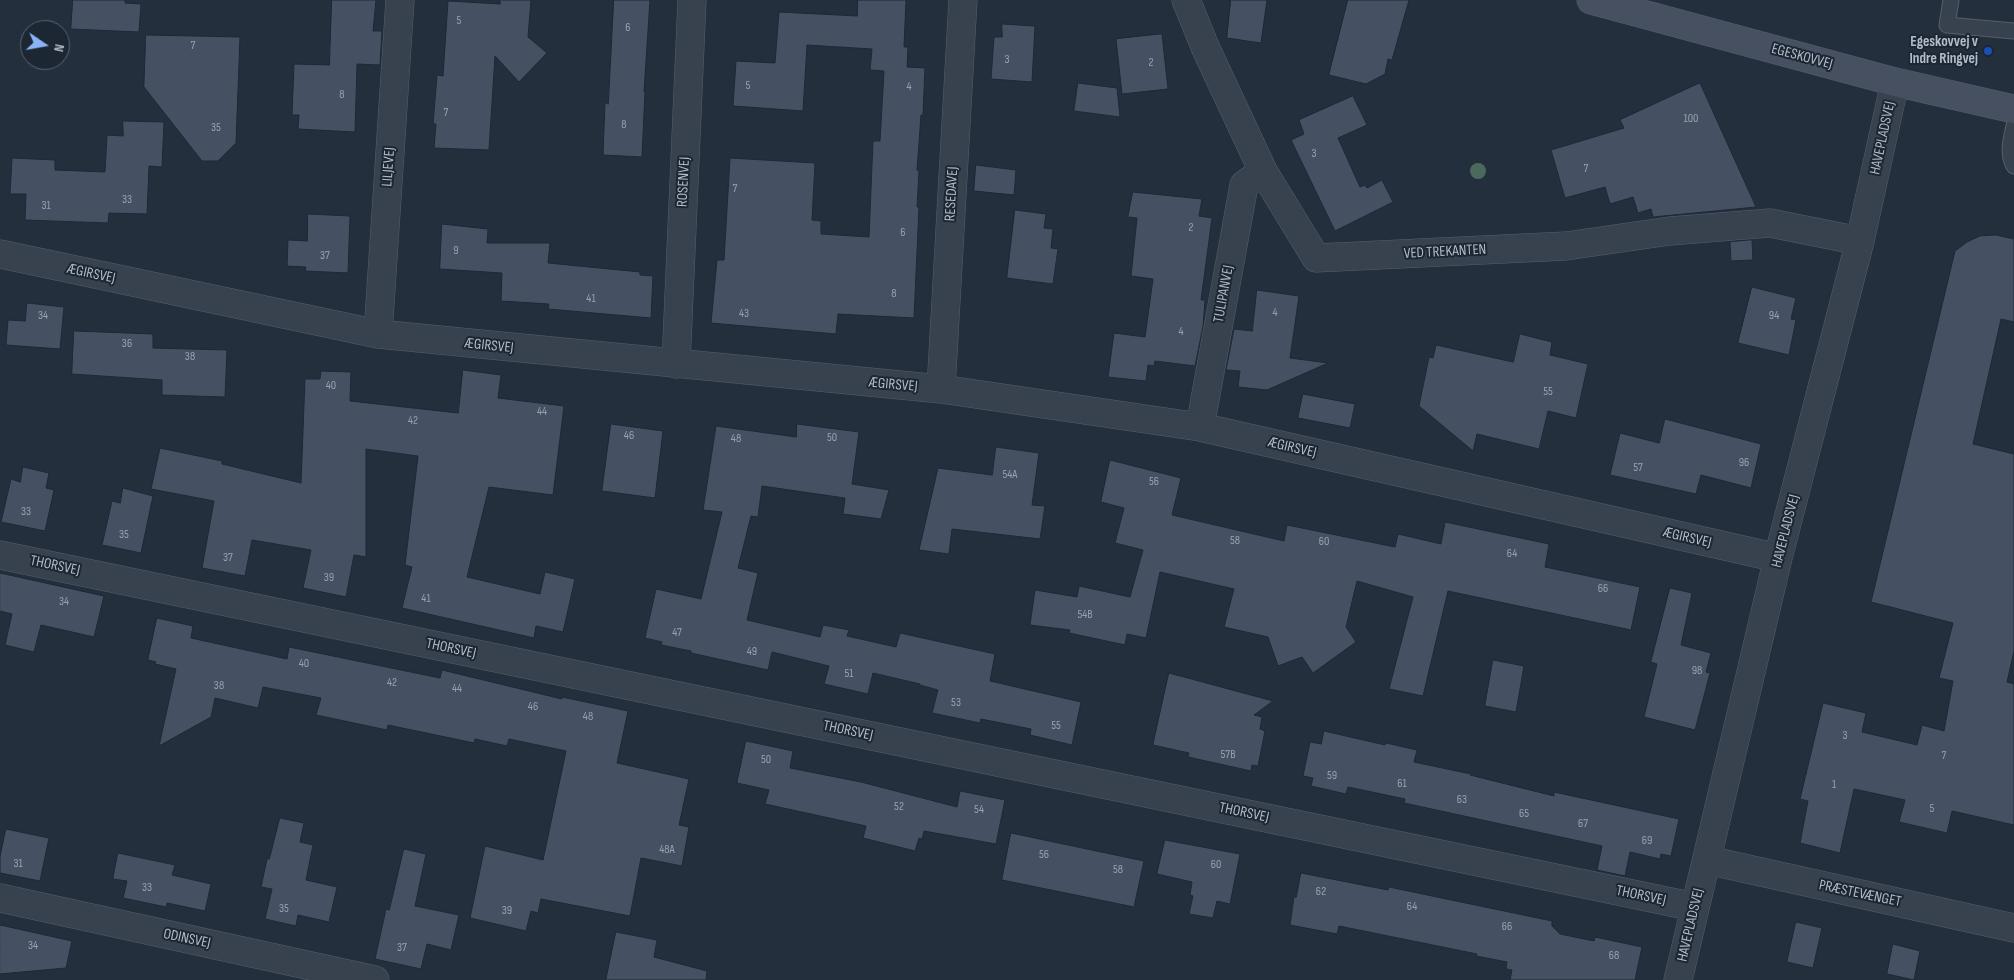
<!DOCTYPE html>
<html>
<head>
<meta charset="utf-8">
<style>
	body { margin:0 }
	#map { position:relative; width:2014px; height:980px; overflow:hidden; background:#242f3e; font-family:"Sofia Sans Condensed",sans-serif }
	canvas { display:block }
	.north { position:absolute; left:20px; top:20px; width:50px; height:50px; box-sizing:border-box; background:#1d2633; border:1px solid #59626f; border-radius:50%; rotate:102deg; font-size:14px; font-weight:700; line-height:20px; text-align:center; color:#b4bcc9 }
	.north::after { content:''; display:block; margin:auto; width:18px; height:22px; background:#8ab4f8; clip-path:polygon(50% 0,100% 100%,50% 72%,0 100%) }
</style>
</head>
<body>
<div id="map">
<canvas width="2014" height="980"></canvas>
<div class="north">N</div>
</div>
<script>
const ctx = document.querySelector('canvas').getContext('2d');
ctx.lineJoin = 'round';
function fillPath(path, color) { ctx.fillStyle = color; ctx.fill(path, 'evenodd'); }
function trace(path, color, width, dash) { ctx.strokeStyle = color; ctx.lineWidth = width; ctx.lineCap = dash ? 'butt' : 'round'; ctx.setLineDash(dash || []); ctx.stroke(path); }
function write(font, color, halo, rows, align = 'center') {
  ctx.font = font + ' "Sofia Sans Condensed",sans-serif'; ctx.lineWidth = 4; ctx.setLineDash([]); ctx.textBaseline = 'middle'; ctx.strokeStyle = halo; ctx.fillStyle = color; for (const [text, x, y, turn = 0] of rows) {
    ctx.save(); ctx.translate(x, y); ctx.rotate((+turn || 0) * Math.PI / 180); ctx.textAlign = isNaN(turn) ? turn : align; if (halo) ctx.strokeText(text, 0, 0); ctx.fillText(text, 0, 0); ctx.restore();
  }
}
const building = new Path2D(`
	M73,0H125V3L141,4L139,32L71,29Z
	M332,0H376L373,31H382L380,65L357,64L355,132L298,129L299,115H292L294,64L329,65Z
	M500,0H531L528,37L547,53L519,82L495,56L489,150L434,148L436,124H433L437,75L443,76L448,1L500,4Z
	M614,0H650L644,92H645L642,157L603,155L605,102L608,104Z
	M858,0H906L904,47H908L907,67L925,68L923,115H921L917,170L919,171L917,207H919L914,318L838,314L836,334L711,323L717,260H724L730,158L815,163L812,220L821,221V234L869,237L873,141H880L884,71L870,70L872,49L807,45L803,111L733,106L736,61L775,63L779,12L857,16Z
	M1231,0H1267L1261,43L1227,38Z
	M1348,0H1409L1392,60L1388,59L1385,74L1366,84L1329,75Z
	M1002,24L1035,26L1032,82L991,79L994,37H1002Z
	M1162,34L1168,89L1122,94L1116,39Z
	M146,35L240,37L236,143L218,161H202L144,87Z
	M1078,83L1117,88L1120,117L1074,111Z
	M1700,83L1756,207L1653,217L1651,209L1638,213L1633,197L1610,204L1605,187L1565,198L1551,150L1624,128L1620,120Z
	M1353,96L1367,125L1338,138L1360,187L1365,185L1367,188L1382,180L1393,202L1335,231L1291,140L1304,134L1299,120Z
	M123,121L164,122L162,167L149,166L147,214L109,213L108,223L25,220L26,194H10L12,158L55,160V170L105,172L107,135L123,136Z
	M976,165L1016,170L1014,195L974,191Z
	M1133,192L1202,199L1199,216L1212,218L1201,300H1205L1203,326L1195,366L1155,361L1154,366L1148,365L1146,381L1108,377L1114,333L1145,337L1153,279L1131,276L1137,218L1128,217Z
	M1015,210L1046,214L1044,228L1053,229L1051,248L1058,249L1053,284L1007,278Z
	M308,214L350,216L348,273L305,271L306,267L287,266L288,240L307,241Z
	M442,224L488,229L487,243H550L548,263L640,272V275L653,276L651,318L548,309L549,304L501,301L502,273L440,269Z
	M1996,235L2014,239V322L2001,319L1973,444L2014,454V651L2007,682L2014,684V825L1952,811L1947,833L1899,822L1905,800L1854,789L1840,853L1800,843L1808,801L1800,799L1823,703L1866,713L1862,732L1917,745L1922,725L1944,731L1953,681L1939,678L1953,623L1871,602L1955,251L1967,242L1980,236Z
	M1752,240L1753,260L1731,261L1730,242Z
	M1752,287L1796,298L1791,319L1796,320L1789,355L1738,343Z
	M1257,290L1299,296L1290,358L1328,363L1267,390L1238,387L1240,371L1226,370L1234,329L1252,331Z
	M27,303L64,307L60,349L6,345L8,320L25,321Z
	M74,331L153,334V348L227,350L225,397L162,395V380L72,374Z
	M1520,334L1552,342L1550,355L1588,364L1576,418L1548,411L1539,449L1477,434L1473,451L1419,406L1429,357L1433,358L1436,345L1513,362Z
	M463,370L501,375L498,398L564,406L553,495L489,487L467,577L540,594L545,572L575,579L563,632L536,626L534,638L402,608L412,567L405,565L418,456L366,449V557L354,555L346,597L303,588L311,550L252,540L245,576L202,568L214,501L151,489L160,448L222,461V464L301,483L305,379H320L321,371L351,372L350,401L458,413Z
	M1303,394L1355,404L1350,428L1298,418Z
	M1665,419L1761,444L1751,488L1701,475L1696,494L1610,475L1620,433L1659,443Z
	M611,424L663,431L655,498L602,491Z
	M797,424L859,432L852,484L889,490L881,519L843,514L845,498L762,486L758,517L751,516L738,568L758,573L747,620L820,637L823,625L849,630L847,636L896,647L900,633L995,654L990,681L1081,702L1072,745L1030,735L1031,729L981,719L980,723L932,713L938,690L920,685V684L873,673L868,694L824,684L829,666L772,652L768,670L691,653V651L661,645L662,642L645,638L656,589L701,599L722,512L703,510L716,426L796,437Z
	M996,447L1039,453L1032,505L1045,506L1040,539L952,529L949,554L919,550L938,468L992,475Z
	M1110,460L1181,478L1172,515L1284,541L1287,525L1395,547L1398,534L1441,544L1445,522L1549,544L1545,567L1640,587L1631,630L1448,591L1423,696L1389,689L1413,597L1357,581L1346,627L1356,642L1313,673L1302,657L1278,666L1268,637L1224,627L1234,589L1160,572L1146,638L1127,634L1125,645L1069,633L1070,630L1030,625L1035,590L1077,597L1079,586L1130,597L1143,550L1115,543L1124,508L1101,502Z
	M23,467L49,473L46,488L54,490L45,531L1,522L11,479L20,482Z
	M123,488L153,496L141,553L102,545L112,501L120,503Z
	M0,573L104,596L94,637L41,625L34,652L5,645L12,614L0,611Z
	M1670,588L1692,593L1681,645L1711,653L1706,672L1710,673L1695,730L1644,717L1657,664L1651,662Z
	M157,618L193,626L191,638L287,659L289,647L440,678L442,670L562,699V697L628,711L617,763L689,779L679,825L689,827L682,866L641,858L630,916L541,899L538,913L531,911L526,931L470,918L485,846L543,860L566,751L509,739L507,746L475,739L474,743L388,725L387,730L316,715L321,698L263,687L258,708L215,698L211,717L159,746L176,669L155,664L156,662L148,660Z
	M1493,660L1524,666L1516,712L1485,706Z
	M1169,673L1273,701L1254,715L1262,717L1260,729L1265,731L1258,766L1252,765L1251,771L1188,757L1189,753L1153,745Z
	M1324,731L1385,745L1386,743L1417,750L1414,762L1471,774L1470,775L1554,796V792L1679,819L1671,856L1661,854L1660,859L1630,852L1625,876L1597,870L1602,846L1404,803L1405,799L1348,787L1346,794L1311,786L1313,778L1303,776L1310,742L1321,744Z
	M746,741L793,751L790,768L861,782L957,807L960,791L1005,800L996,844L924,831L922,839L919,838L915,851L863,838L866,826L765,804L769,790L737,783Z
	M280,818L304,823L300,842L313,845L306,880L337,887L329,922L298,915L296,926L265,919L272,889L261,887L267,859H269Z
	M6,829L49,838L40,881L0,873V857Z
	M1011,833L1144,861L1134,907L1002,880Z
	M1165,840L1240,854L1230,904L1217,901L1213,918L1189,914L1193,896L1190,895L1192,882L1157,874Z
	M404,849L426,854L415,906L459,915L451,950L427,944L421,969L375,959L386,909L389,910Z
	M118,853L175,865L172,875L211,884L205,911L167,903L166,907L123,898L127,881L113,879Z
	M1301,873L1388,890L1389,887L1552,921V926L1560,934L1594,941L1595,937L1642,947L1635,980H1510L1512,970L1506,969L1507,962L1476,956L1477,954L1339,926L1337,934L1290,925L1294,897H1296Z
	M1796,922L1822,928L1813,968L1787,962Z
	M0,925L72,941L66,968L0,974Z
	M616,932L657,940L654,957L707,971L706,980H606Z
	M1893,944L1920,951L1914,980L1887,974Z`);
const lane = new Path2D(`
	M1951,0L1947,25L2014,31
	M2014,126C2011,139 2007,154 2014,166`);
const street = new Path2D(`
	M1186,0L1206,49L1263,171L1316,258L1566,246L1670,231L1770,223L1860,241
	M0,254L378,334L941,389L1200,427L1778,558
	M378,334L400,0
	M676,364L692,0
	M941,389L963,0
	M1200,427L1244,185L1263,171
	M0,555L1695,907
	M1707,860L2014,928
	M0,898L375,980
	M1678,980L1778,558L1860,241L1895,82`);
const secondary = new Path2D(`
	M1591,0L1895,82L2014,109`);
const trees = [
	[1478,171]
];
const markers = [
	[1988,51,5,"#1a4fb4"]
];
const numberNames = [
	["5",459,21],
	["6",628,28],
	["7",193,46],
	["3",1007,60],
	["2",1151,63],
	["5",748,86],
	["4",909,87],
	["8",342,95],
	["7",446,113],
	["100",1691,119],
	["8",624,125],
	["35",216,128],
	["3",1314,154],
	["7",1586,169],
	["7",735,189],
	["33",127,200],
	["31",46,206],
	["2",1191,228],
	["6",903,233],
	["9",456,251],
	["37",325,256],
	["8",894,294],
	["41",591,299],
	["4",1275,313],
	["43",744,314],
	["34",43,316],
	["94",1774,316],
	["4",1181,332],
	["36",127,344],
	["38",190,357],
	["40",331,386],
	["55",1548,392],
	["44",542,412],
	["42",413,421],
	["46",629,436],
	["50",832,438],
	["48",736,439],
	["96",1744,463],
	["57",1638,468],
	["54A",1010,475],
	["56",1154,482],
	["33",26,512],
	["35",124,535],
	["58",1235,541],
	["60",1324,542],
	["64",1512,554],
	["37",228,558],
	["39",329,578],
	["66",1603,589],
	["41",426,599],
	["34",64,602],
	["54B",1085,615],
	["47",677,633],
	["49",752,652],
	["40",304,664],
	["98",1697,671],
	["51",849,674],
	["42",392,683],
	["38",219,686],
	["44",457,689],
	["53",956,703],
	["46",533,707],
	["48",588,717],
	["55",1056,726],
	["3",1845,736],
	["57B",1228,755],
	["7",1944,756],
	["50",766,760],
	["59",1332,776],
	["61",1402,784],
	["1",1834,785],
	["63",1462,800],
	["52",899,807],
	["5",1932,809],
	["54",979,810],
	["65",1524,814],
	["67",1583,824],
	["69",1647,841],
	["48A",667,850],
	["56",1044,855],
	["31",18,864],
	["60",1216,865],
	["58",1118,870],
	["33",147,888],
	["62",1321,892],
	["64",1412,907],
	["35",284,909],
	["39",507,911],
	["66",1507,927],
	["34",33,946],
	["37",402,948],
	["68",1614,956]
];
const poiNames = [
	["Egeskovvej v",1978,42],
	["Indre Ringvej",1978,59]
];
const streetNames = [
	["EGESKOVVEJ",1802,57,15],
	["HAVEPLADSVEJ",1883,138,-78],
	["LILJEVEJ",389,167,-86],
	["ROSENVEJ",684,182,-87],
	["RESEDAVEJ",952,194,-87],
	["VED TREKANTEN",1445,252,-3],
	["ÆGIRSVEJ",91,274,12],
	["TULIPANVEJ",1224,294,-80],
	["ÆGIRSVEJ",489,346,6],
	["ÆGIRSVEJ",893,385,5],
	["ÆGIRSVEJ",1292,448,13],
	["HAVEPLADSVEJ",1786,531,-76],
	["ÆGIRSVEJ",1687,538,13],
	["THORSVEJ",55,566,12],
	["THORSVEJ",451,649,12],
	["THORSVEJ",848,731,12],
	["THORSVEJ",1244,813,12],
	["PRÆSTEVÆNGET",1860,894,12],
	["THORSVEJ",1641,896,12],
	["HAVEPLADSVEJ",1691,925,-77],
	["ODINSVEJ",187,939,12]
];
fillPath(building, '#455162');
trace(building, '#1f2835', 1);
trace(lane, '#565f6c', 17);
trace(street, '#565f6c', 29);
trace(secondary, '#565f6c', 29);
trace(lane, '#38414e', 15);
trace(street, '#38414e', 28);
trace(secondary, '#465061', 28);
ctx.fillStyle = '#4b6a5d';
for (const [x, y] of trees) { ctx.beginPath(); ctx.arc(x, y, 8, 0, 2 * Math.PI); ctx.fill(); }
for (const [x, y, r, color] of markers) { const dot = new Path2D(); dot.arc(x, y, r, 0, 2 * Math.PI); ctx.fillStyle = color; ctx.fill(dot); trace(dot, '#1d2633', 2); }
write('12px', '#98a1af', null, numberNames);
write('bold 15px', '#b4bcc9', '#1d2633', poiNames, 'right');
write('15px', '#b4bcc9', '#1d2633', streetNames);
</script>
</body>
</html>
